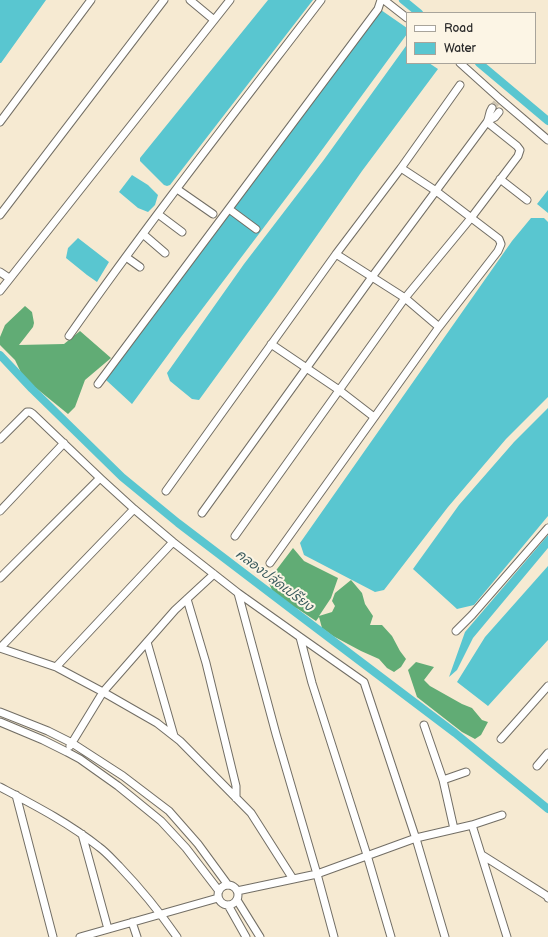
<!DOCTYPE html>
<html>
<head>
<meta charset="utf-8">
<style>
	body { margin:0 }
	#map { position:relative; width:548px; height:937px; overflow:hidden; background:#f6ead2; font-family:"Balsamiq Sans",sans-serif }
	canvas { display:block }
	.legend { position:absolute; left:406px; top:12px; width:130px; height:52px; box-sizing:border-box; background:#fcf5e5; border:1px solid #a8a49b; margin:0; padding:5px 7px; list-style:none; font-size:12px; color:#2b2b2b }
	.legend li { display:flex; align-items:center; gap:8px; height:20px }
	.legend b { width:20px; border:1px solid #a8a49b }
</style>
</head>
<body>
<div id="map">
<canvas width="548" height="937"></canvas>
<ul class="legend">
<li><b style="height:5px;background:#fff"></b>Road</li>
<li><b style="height:11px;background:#59c6d0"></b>Water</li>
</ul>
</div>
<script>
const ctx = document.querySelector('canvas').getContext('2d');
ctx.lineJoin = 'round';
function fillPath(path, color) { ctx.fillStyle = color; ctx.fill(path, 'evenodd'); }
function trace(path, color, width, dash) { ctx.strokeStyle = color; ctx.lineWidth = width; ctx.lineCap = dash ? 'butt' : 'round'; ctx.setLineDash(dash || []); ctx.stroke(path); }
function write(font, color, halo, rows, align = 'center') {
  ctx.font = font + ' "Balsamiq Sans","Playpen Sans Thai",sans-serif'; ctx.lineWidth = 4; ctx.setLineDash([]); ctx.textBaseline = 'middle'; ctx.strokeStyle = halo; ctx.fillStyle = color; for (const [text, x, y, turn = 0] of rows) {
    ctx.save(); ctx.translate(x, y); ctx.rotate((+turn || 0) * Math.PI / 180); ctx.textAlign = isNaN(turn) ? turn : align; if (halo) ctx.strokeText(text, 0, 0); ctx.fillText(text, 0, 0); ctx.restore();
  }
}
const forest = new Path2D(`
	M25,306L32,312L34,323L33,327L19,345L64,344L80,331L111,358L85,380L75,407L68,414L36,388L26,383L15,360L0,345V337L5,325Z
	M293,548L304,561L338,578L331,598L319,616L332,612L335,606L332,601L335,593L351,580L362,593L365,604L373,616L370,625H382L392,636L400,651L406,659L401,667L394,672L387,668L379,659L361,651L333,636L322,628L319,617L316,621L298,609L285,603L272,590L269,583L271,577Z
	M416,662L434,667L424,680L430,686L462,704L472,708L482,720L488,722L481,735L475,739L462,732L417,697L408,670Z`);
const water = new Path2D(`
	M0,0H46L1,63H0Z
	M268,0H313L170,185L167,186L164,185L140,161V158Z
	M381,10L407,28V34L305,173L181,337L132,404L106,380L177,282L352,50Z
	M406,46L407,47V63H429L438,69L362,171L276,294L199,400L192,399L170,381L167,373L244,264L323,161Z
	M132,175L148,185L158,195L155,205L148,212L138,208L119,192Z
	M548,190V213L537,204Z
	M531,218H544L548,222V397L506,439L448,507L384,590L375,592L304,555L300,543L512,241Z
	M78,238L109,262L97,282L87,275L66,258L68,248Z
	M548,408V516L474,605L457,609L413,569L459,505L514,442Z
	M548,535V548L473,638L457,670L449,677L465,632Z
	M548,566V640L488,706L457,682L485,637Z`);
const canal = new Path2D(`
	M403,0L419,13
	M479,63L548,121
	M0,355L32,389L122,477L178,523L295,612L455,733L548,809`);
const streetTunnel = new Path2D(`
	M492,108L497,102`);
const street = new Path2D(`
	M190,0L214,20
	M384,0L407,18
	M460,63L500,99L548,140
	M489,120L495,117L499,112
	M0,122L91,0
	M500,179L527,200
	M177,189L213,214
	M229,209L256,229
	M158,214L182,232
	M0,215L164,0
	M143,234L165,253
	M336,254L405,298L439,327
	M126,257L140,267
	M0,272L9,278
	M0,291L230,0
	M69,336C149,222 236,111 321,0
	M271,344L339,390L374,417
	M98,384L378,9L381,0
	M0,439L27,412H30L33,414L100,478L134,509L173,542L238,593L276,734L317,874L334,937
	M166,491L336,254L401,168L460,85
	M0,511L64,443
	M202,513L372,277L487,122C490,117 488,114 492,108
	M235,536L405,298L471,218L518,156L520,150L517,146L487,122
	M270,563L439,327L498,251L501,244L499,239L436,191L401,168
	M0,578L100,478
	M238,593L300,637L312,683L367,855L391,937
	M187,599L206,663L236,786V798
	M456,631L472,615L548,528
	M300,637L364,682L417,842L445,937
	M147,642L174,736
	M0,648L56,667L103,692L157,723L180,741L251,813L293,879
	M0,648L134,509
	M56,667L173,542
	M0,712L48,731L72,743L123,776L169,811L198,844L228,885
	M0,722L43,740L67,752L80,759L118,786L161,821L186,848L219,891
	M424,725L443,780L454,829
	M501,739L548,686
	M70,746L103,692L175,610L214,574
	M537,766L548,753
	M443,780L466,772
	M0,787C34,805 69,823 99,847C106,852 113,860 119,866C141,889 159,911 177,937
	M16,795L53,937
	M502,815L472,825L507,937
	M82,834L108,929
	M482,855L547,896L548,898
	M218 895a10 10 0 1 1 20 0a10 10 0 1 1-20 0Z
	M237,891L317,874L416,838L472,825
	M237,900L260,937
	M228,905L246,937
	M132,922L137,937
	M80,937L218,898`);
const waterNames = [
	["คลองปลัดเปรียง",274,581,37]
];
fillPath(forest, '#61ac75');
fillPath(water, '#59c6d0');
trace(canal, '#59c6d0', 8);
trace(streetTunnel, '#cdc4b1', 7, [7, 3.5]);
trace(street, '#726e65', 9);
trace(street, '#fff', 7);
write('italic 13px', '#395a5d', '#fcf5e5', waterNames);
</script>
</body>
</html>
